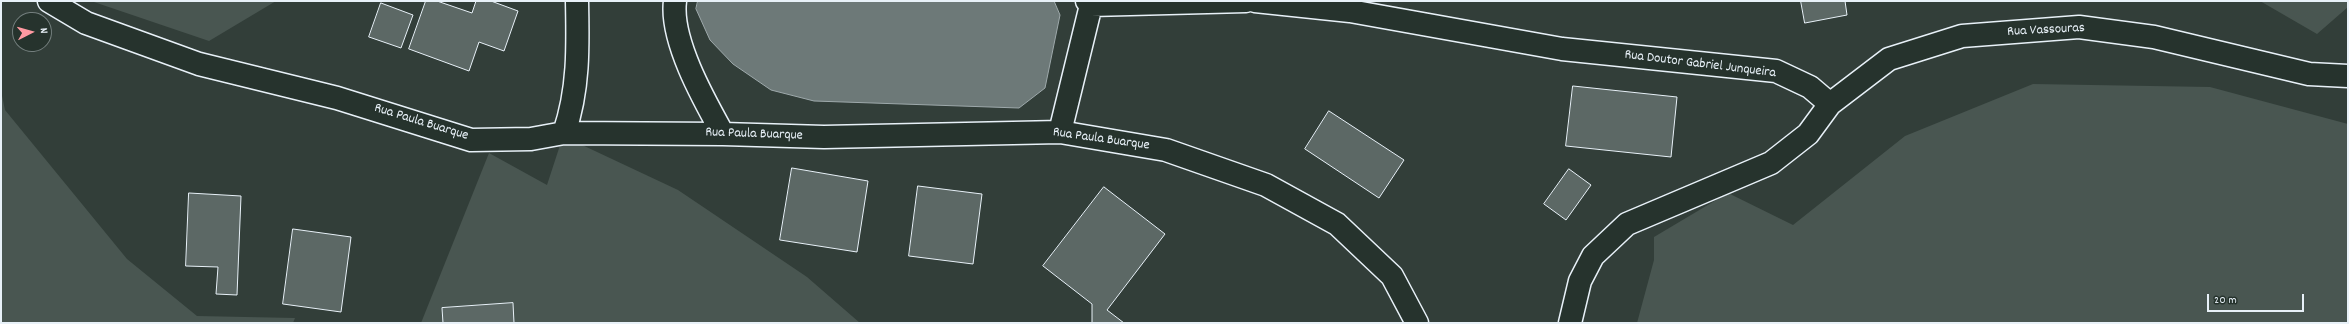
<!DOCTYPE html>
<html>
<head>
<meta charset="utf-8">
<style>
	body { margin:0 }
	#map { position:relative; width:2349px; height:324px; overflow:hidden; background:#323e39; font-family:Dekko,sans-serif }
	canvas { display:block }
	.frame { position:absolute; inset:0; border:2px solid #e8f1f8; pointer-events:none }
	.north { position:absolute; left:12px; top:12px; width:40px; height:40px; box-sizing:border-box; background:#26332d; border:1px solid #747f7e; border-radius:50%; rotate:84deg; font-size:11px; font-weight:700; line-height:16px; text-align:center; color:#e8f1f8 }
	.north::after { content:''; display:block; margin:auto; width:14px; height:18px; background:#ff9aa2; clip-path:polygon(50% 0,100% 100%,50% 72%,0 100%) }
	.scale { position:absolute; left:2207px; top:294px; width:97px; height:18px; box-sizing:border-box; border:2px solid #e8f1f8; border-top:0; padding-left:5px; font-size:12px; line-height:14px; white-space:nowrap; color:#e8f1f8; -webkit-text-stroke:3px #26332d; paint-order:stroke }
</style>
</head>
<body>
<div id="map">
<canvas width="2349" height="324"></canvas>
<div class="frame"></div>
<div class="north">N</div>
<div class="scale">20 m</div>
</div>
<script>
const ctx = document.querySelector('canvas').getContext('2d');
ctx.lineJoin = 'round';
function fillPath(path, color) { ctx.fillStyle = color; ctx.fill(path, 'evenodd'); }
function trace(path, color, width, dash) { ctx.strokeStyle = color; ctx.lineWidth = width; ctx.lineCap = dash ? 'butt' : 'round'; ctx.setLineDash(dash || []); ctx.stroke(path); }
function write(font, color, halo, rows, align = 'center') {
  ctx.font = font + ' Dekko,sans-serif'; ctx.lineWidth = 3; ctx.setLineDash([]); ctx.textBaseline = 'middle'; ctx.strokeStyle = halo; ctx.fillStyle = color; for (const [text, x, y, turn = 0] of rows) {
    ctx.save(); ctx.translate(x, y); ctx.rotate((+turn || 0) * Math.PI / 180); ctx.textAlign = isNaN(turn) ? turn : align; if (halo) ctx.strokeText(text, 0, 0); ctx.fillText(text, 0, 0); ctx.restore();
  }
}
const green = new Path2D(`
	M91,1H276L209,41Z
	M2260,1H2348V7L2317,34Z
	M2033,84L2210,87L2348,124V323H1637L1654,260V237L1728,193L1793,225L1905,136Z
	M1,91L5,110L127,259L197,316L295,318L293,323H1Z
	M563,136L678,190L807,277L860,323H421L489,153L547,185Z`);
const water = new Path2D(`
	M698,1H1054L1060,15L1045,88L1019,108L814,101L771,90L733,64L710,40L696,9Z`);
const building = new Path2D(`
	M426,1H437L472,13L476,1H491L518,11L504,51L479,42L469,71L409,49Z
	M1801,1H1845L1847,15L1805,23Z
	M381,3L413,15L401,48L369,37Z
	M1573,86L1677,97L1671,157L1566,146Z
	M1329,111L1404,160L1379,198L1305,149Z
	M792,168L868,181L857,252L780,240Z
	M1569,169L1591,185L1566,220L1544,204Z
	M918,186L982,194L973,264L909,256Z
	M1104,187L1165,234L1107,310L1124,323H1092V304L1043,266Z
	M189,193L241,196L237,295L216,294L218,267L186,266Z
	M293,229L351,237L341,312L283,304Z
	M513,303L514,323H443L442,308Z`);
const street = new Path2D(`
	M49,1L86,23L199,64L337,98L471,140L531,139L564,133L723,134L824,137L1060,132L1166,150L1266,185L1337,224L1392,276L1417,323
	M675,1C670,40 704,100 723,134
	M1087,1L1091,5L1246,1
	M1255,1L1350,11L1562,49L1776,71L1810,87L1830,104L1808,134L1771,163L1627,224L1593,256L1580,281L1570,323
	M1830,104L1889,59L1962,36L2079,27L2154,37L2309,74L2348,76
	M1060,132L1091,5
	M564,133C579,90 578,46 577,1`);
const streetNames = [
	["Rua Vassouras",2046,31,-3],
	["Rua Doutor Gabriel Junqueira",1700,65,7],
	["Rua Paula Buarque",421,123,17],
	["Rua Paula Buarque",754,135,2],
	["Rua Paula Buarque",1101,140,8]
];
fillPath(green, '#495651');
fillPath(water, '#6d7978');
trace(water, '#9ea9ab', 1);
fillPath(building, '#5c6865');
trace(building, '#e8f1f8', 1);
trace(street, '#e8f1f8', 25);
trace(street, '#26332d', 22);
write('14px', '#e8f1f8', '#26332d', streetNames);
</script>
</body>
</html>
